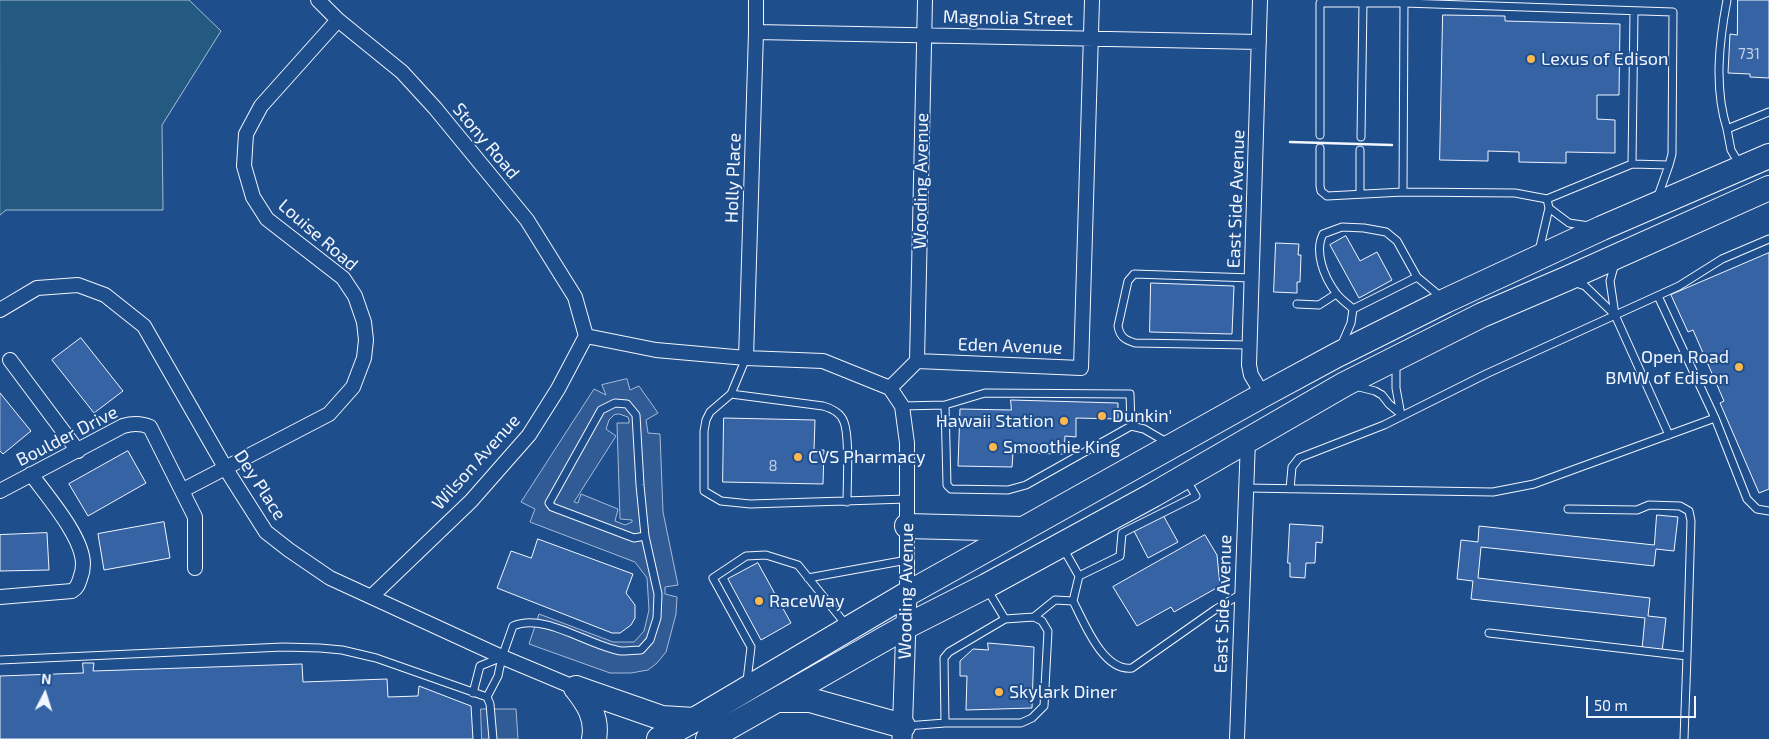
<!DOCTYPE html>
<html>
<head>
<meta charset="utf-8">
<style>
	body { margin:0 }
	#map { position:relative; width:1769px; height:739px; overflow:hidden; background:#1f4e8c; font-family:"Exo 2",sans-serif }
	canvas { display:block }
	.north { position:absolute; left:20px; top:669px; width:50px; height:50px; -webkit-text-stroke:4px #1f4e8c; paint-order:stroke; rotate:5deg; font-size:14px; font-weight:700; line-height:20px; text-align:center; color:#f2f6ff }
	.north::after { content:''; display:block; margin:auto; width:18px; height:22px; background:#f2f6ff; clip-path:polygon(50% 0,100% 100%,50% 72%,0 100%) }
	.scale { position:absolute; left:1586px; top:696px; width:110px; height:22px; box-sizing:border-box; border:2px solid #f2f6ff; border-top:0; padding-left:6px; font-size:15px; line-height:18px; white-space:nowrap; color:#f2f6ff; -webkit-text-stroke:4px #1f4e8c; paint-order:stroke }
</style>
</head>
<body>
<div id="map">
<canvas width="1769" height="739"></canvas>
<div class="north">N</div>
<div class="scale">50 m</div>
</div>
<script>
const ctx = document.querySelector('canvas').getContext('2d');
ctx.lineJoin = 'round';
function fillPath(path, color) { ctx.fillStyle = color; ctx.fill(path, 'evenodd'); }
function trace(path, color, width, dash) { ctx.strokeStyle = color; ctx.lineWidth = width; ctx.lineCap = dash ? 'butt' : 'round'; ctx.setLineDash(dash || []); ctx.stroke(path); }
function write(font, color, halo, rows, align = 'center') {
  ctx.font = font + ' "Exo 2",sans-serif'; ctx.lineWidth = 4; ctx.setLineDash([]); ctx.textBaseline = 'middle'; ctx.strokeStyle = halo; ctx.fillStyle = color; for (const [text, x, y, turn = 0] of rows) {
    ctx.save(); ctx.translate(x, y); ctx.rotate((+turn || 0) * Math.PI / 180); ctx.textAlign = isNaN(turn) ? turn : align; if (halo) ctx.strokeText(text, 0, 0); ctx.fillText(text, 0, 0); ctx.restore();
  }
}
const green = new Path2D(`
	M0,0H189L221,31L162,125L163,210H6L0,215Z`);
const parking = new Path2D(`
	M627,379L630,390L639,386L658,413L646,420L648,433L660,434L663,512L678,585L665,587V594L677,597L676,614L666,652L657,663L648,670L631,673H610L529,644L539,614L613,642H634L644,631L649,610L647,578L635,562L530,522L535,509L521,502L594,389L606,395L602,385ZM619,414L628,417L629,420V423H617L620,519L632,520V522L625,525L615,521L618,509L581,494L578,503L574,502L616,436L606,429L609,420L614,415Z
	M481,709H516L518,739H482Z`);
const building = new Path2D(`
	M1738,0H1769V78L1750,77V74L1728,73L1730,34L1737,35Z
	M1443,15L1505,16V21L1620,24L1619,95H1597V119L1615,120V153L1566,152V163L1519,162V152L1488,151V161L1440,160Z
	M1346,236L1360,261L1377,252L1392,280L1359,298L1330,245Z
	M1276,243L1299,244L1298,255H1301L1300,282H1297V293L1274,292Z
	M1769,253V489L1759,493L1720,403L1724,401L1693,330L1688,332L1671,295Z
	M1151,283L1234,286L1232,334L1150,332Z
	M81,338L123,391L94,413L52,360Z
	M0,393L31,431L3,454L0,451Z
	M1011,400L1118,403V419L1076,418V437L1065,436L1064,454L1013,453L1012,467L958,466L960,409L1011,410Z
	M724,418L815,420L814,450H824L823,484L723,482Z
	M128,451L146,483L88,516L69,484Z
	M1163,515L1178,542L1148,558L1134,531Z
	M1657,515L1678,517L1674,551L1656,549L1654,566L1481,547L1478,578L1650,598L1648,616L1666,618L1662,652L1642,649L1645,618L1471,599L1473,581L1457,579L1461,540L1478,542L1479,526L1654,545Z
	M164,522L170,558L104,570L98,534Z
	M1290,524L1323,526L1322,543L1316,542L1315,563H1306L1305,578L1290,577V563H1288Z
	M47,533L49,570L0,571V535Z
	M1205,535L1217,555L1220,586L1174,612L1171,607L1137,626L1113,587Z
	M538,539L633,574L626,593L635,605V618L631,625L620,633H612L497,588L511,551L531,558Z
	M758,563L791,623L761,640L728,579Z
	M988,643L1034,647L1032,708L966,710L967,676H960V661L973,649L988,650Z
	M83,663H94L93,671L302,664L303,682L387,679L388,697L418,696L419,686L471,706L473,739H0V676L83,673Z`);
const lane = new Path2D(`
	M1727,129C1714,88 1719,42 1727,0
	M1320,135V3H1404
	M1361,137L1363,3
	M1320,148V186L1321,191L1327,196L1403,192L1515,193L1547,199L1549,208
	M1632,164L1634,11
	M1740,165L1731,150L1727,129L1769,112
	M1403,192L1404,3L1673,12L1672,154L1669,165L1657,199
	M1360,194V150
	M1547,199L1632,164L1669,165
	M1539,251L1549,208L1569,223L1589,226
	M1615,263L1610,281L1615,315L1669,435
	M1573,282L1585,286L1615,315
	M1658,296L1715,418L1747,499L1757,509L1769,511
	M1297,304L1319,305L1336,294
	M1353,309C1348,304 1340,299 1336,293C1324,277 1314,252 1323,234L1342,227L1364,228L1386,232L1397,241L1417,277L1441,297
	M1353,309L1417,277
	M1249,345L1135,343C1125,340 1120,337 1118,326L1128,281L1134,274L1252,278
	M1341,346L1351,323L1353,309
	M746,358L731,394L710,412L706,420L704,431V491L721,501L750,504L907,499
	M1396,364V388L1401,415
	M1355,386L1375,391L1382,395L1389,404L1402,415
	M731,394L823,406C831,408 841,413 844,422C850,438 847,483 847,502
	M945,405L985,393L1130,394L1131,426
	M902,406L945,405L947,485L951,489L1008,490L1026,485L1131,426L1144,429L1168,443
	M1246,488L1493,492L1534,484L1715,418
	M1290,489L1292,467L1299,458L1384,425L1486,374L1679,286L1722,259L1769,239
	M1568,509L1637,510L1649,505L1680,506L1689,511L1691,521L1687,656
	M1063,548L1079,576
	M808,578L907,560
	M987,589L1005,619
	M1073,601L1079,576L1120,556L1122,533L1196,496L1186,479
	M1034,617L1055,600L1073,601C1084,622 1103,672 1132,668L1216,609L1241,594
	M1489,633L1687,656L1684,739
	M0,660L283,647L320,648L342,650L376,658L487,697L490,704L493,739
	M747,681L751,647L713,578L746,556L766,555L798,565L847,626
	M473,693L480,666L502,657
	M487,697L498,676L502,657L513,626C544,612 589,646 621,651C628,651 635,650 641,650L650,640L657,618L658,594L645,536L640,485L636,415L627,404L615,403L601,410L549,503L552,507L634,538L645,536
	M906,726L945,723L944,658L949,652L1005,619L1034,617L1042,621L1048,631L1044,706L1032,718L1021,723H945`);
const street = new Path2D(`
	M318,0L338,20L402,72L435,108L527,220L575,297L586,336
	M1260,0L1249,365L1251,375L1263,395
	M756,32L1259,42
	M0,310L37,288L78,285L105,295L144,326L226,469L266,532L289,550L330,578L502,657L576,688
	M586,336L656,350L746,358L823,361L890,388L917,361L1081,368L1092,0
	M746,358L756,32V0
	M10,360L78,451
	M917,361L925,0
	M890,388L902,406L907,443V594
	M183,490L329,414L353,387L364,358L366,340L364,322L355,296L343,278L267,219L253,197L244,166L246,134L261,106L338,20
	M0,491L123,426C133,423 141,423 150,427L195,517V568
	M372,596L471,501L529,435L558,389L586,336
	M0,597L72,591C77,588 78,585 80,579C82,574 83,569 83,564C83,537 47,496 31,474
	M1237,739L1248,440`);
const secondary = new Path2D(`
	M902,739L907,594`);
const highway = new Path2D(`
	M907,526L1023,529
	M576,688L662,718L694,720
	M576,688C588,703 598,718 594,739
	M777,700H810L903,726
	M659,739L694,720L907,594L1263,395L1337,355L1445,301L1602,228L1769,156
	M708,739L907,626L986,586L1153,495L1345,384L1482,315L1566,279L1769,188`);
const wall = new Path2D(`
	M1290,142L1392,145`);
const markers = [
	[1531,59,5,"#ffb74d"],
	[1739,367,5,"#ffb74d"],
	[1102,416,5,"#ffb74d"],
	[1064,421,5,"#ffb74d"],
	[993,447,5,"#ffb74d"],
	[798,457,5,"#ffb74d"],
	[759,601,5,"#ffb74d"],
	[999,692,5,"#ffb74d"]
];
const numberNames = [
	["731",1749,54],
	["8",773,466]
];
const streetNames = [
	["Magnolia Street",1008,18,1],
	["Stony Road",486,141,50],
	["Holly Place",733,178,-88],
	["Wooding Avenue",921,181,-89],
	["East Side Avenue",1236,199,-88],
	["Louise Road",318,235,41],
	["Eden Avenue",1010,346,2],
	["Boulder Drive",67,436,-27],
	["Wilson Avenue",476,462,-48],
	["Dey Place",260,485,57],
	["Wooding Avenue",906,591,-89],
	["East Side Avenue",1223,604,-88]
];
const poiNames = [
	["Lexus of Edison",1541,59],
	["Open Road",1729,357,"right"],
	["BMW of Edison",1729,378,"right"],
	["Dunkin'",1112,416],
	["Hawaii Station",1054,421,"right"],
	["Smoothie King",1003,447],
	["CVS Pharmacy",808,457],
	["RaceWay",769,601],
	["Skylark Diner",1009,692]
];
fillPath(green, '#245a82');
trace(green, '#a8bbd7', 1);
fillPath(parking, '#305b95');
trace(parking, '#a8bbd7', 1);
fillPath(building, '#3563a3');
trace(building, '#f2f6ff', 1);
trace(lane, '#f2f6ff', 9);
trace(street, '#f2f6ff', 16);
trace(secondary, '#f2f6ff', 21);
trace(highway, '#f2f6ff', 26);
trace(lane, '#1f4e8c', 7);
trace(street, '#1f4e8c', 14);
trace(secondary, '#1f4e8c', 19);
trace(highway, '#1f4e8c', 24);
trace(wall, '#f2f6ff', 2.5);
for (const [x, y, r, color] of markers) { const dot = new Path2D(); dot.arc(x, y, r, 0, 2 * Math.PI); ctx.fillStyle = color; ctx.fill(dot); trace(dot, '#1f4e8c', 2); }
write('15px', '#c3d1e8', null, numberNames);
write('18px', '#f2f6ff', '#1f4e8c', streetNames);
write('18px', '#f2f6ff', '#1f4e8c', poiNames, 'left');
</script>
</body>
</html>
